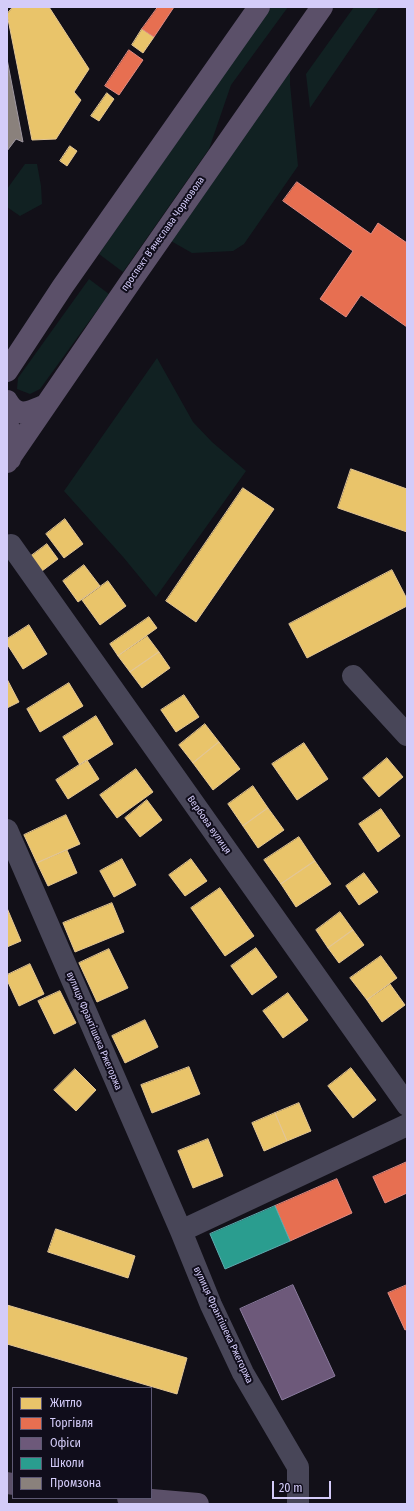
<!DOCTYPE html>
<html>
<head>
<meta charset="utf-8">
<style>
	body { margin:0 }
	#map { position:relative; width:414px; height:1511px; overflow:hidden; background:#121018; font-family:"Fira Sans Condensed",sans-serif }
	canvas { display:block }
	.frame { position:absolute; inset:0; border:8px solid #d4ccf9; pointer-events:none }
	.legend { position:absolute; left:12px; top:1387px; width:140px; height:112px; box-sizing:border-box; background:#100d1b; border:1px solid #5e5974; margin:0; padding:5px 7px; list-style:none; font-size:12px; color:#d4ccf9 }
	.legend li { display:flex; align-items:center; gap:8px; height:20px }
	.legend b { width:20px; border:1px solid #5e5974 }
	.scale { position:absolute; left:272px; top:1481px; width:59px; height:18px; box-sizing:border-box; border:2px solid #d4ccf9; border-top:0; padding-left:5px; font-size:12px; line-height:14px; white-space:nowrap; color:#d4ccf9; -webkit-text-stroke:3px #100d1b; paint-order:stroke }
</style>
</head>
<body>
<div id="map">
<canvas width="414" height="1511"></canvas>
<div class="frame"></div>
<ul class="legend">
<li><b style="height:11px;background:#e9c46a"></b>Житло</li>
<li><b style="height:11px;background:#e76f51"></b>Торгівля</li>
<li><b style="height:11px;background:#6d597a"></b>Офіси</li>
<li><b style="height:11px;background:#2a9d8f"></b>Школи</li>
<li><b style="height:11px;background:#8a817c"></b>Промзона</li>
</ul>
<div class="scale">20 m</div>
</div>
<script>
const ctx = document.querySelector('canvas').getContext('2d');
ctx.lineJoin = 'round';
function fillPath(path, color) { ctx.fillStyle = color; ctx.fill(path, 'evenodd'); }
function trace(path, color, width, dash) { ctx.strokeStyle = color; ctx.lineWidth = width; ctx.lineCap = dash ? 'butt' : 'round'; ctx.setLineDash(dash || []); ctx.stroke(path); }
function write(font, color, halo, rows, align = 'center') {
  ctx.font = font + ' "Fira Sans Condensed",sans-serif'; ctx.lineWidth = 4; ctx.setLineDash([]); ctx.textBaseline = 'middle'; ctx.strokeStyle = halo; ctx.fillStyle = color; for (const [text, x, y, turn = 0] of rows) {
    ctx.save(); ctx.translate(x, y); ctx.rotate((+turn || 0) * Math.PI / 180); ctx.textAlign = isNaN(turn) ? turn : align; if (halo) ctx.strokeText(text, 0, 0); ctx.fillText(text, 0, 0); ctx.restore();
  }
}
const green = new Path2D(`
	M271,7H288L231,85L209,149L123,272L99,254Z
	M354,7H379L310,108L306,74Z
	M290,70V84L298,166L244,244L233,251L192,253L171,241Z
	M25,164H37L41,186L42,204L20,216L7,207V189Z
	M89,279L109,294L40,389L30,394L17,389L18,378Z
	M157,358L193,422L212,442L246,471L156,597L124,558L64,491Z`);
const homes = new Path2D(`
	M13,7H49L89,69L74,92L81,100L56,139L32,140L7,14Z
	M142,29L154,37L143,53L132,45Z
	M107,93L114,99L99,121L91,116Z
	M70,146L77,151L67,166L60,161Z
	M351,469L407,489V532L338,508Z
	M243,488L274,509L196,622L166,601Z
	M65,519L83,544L64,558L46,534Z
	M47,544L58,559L42,571L31,556Z
	M84,565L100,586L78,602L63,581Z
	M392,570L407,599V606L307,658L289,624Z
	M108,581L126,606L100,625L82,600Z
	M149,617L157,628L118,656L110,644Z
	M29,625L47,654L23,669L7,644V639Z
	M147,636L159,652L130,672L118,656Z
	M159,652L170,668L142,688L130,672Z
	M7,679L19,702L7,708Z
	M69,683L83,706L40,732L27,709Z
	M184,695L199,717L176,732L161,710Z
	M96,716L113,744L80,765L63,737Z
	M205,724L219,742L193,763L179,745Z
	M219,742L240,769L213,790L193,763Z
	M304,743L328,779L297,800L272,764Z
	M387,758L403,777L379,797L363,778Z
	M87,760L99,779L68,799L56,780Z
	M136,769L153,792L117,818L100,795Z
	M253,786L268,808L243,826L228,804Z
	M147,800L162,820L140,837L125,818Z
	M268,808L284,830L258,848L243,826Z
	M381,809L400,836L378,852L359,824Z
	M66,815L80,844L37,863L24,835Z
	M299,837L315,861L281,884L264,860Z
	M67,850L77,873L48,886L37,863Z
	M122,859L136,885L114,897L100,871Z
	M191,859L207,881L185,896L169,875Z
	M315,861L331,884L296,907L281,884Z
	M364,873L378,892L359,905L346,886Z
	M220,888L254,936L225,956L191,908Z
	M112,903L124,932L75,952L63,923Z
	M7,908L21,941L7,947Z
	M340,912L353,930L328,948L316,930Z
	M353,930L364,945L339,963L328,948Z
	M256,948L277,977L252,995L231,966Z
	M109,949L128,988L97,1002L79,963Z
	M381,956L397,978L367,1000L350,978Z
	M30,964L44,994L19,1006L7,980V975Z
	M390,984L405,1005L382,1022L367,1000Z
	M60,991L76,1023L54,1034L38,1001Z
	M288,993L308,1020L283,1038L263,1011Z
	M145,1020L158,1047L125,1063L112,1036Z
	M189,1067L200,1094L152,1113L141,1085Z
	M351,1068L376,1100L353,1118L328,1086Z
	M75,1069L96,1090L76,1111L54,1090Z
	M299,1103L311,1131L287,1141L275,1113Z
	M275,1113L287,1141L264,1151L252,1123Z
	M208,1139L223,1176L193,1188L178,1151Z
	M56,1229L135,1256L128,1278L48,1252Z
	M7,1305L187,1358L177,1394L7,1344Z`);
const shops = new Path2D(`
	M158,7H174L154,37L142,29Z
	M129,50L143,60L119,95L105,86Z
	M297,182L371,234L378,223L407,243V327L361,295L346,317L320,299L353,251L283,201Z
	M407,1162V1193L385,1203L373,1177Z
	M337,1179L352,1213L290,1241L275,1206Z
	M407,1285V1329L405,1330L388,1293Z`);
const offices = new Path2D(`
	M293,1285L335,1376L282,1400L240,1309Z`);
const schools = new Path2D(`
	M275,1206L290,1241L225,1269L210,1234Z`);
const industry = new Path2D(`
	M7,59L23,142L16,139L7,151Z`);
const minor = new Path2D(`
	M11,545L407,1105
	M353,676L407,735
	M7,830L181,1231L211,1305L243,1373L298,1467V1504
	M181,1231L407,1125`);
const major = new Path2D(`
	M7,371L63,286L259,7
	M7,401C18,420 31,411 46,405
	M7,425C14,436 12,446 10,459
	M7,462L133,278L322,7
	M7,1483L13,1484
	M128,1498L198,1504`);
const streetNames = [
	["проспект Вʼячеслава Чорновола",163,234,-55],
	["Вербова вулиця",209,825,55],
	["вулиця Франтішека Ржегоржа",94,1031,67],
	["вулиця Франтішека Ржегоржа",223,1325,65]
];
fillPath(green, '#112122');
fillPath(homes, '#e9c46a');
trace(homes, '#e3c695', 1);
fillPath(shops, '#e76f51');
trace(shops, '#e18b83', 1);
fillPath(offices, '#6d597a');
trace(offices, '#8c7ca0', 1);
fillPath(schools, '#2a9d8f');
trace(schools, '#5dabaf', 1);
fillPath(industry, '#8a817c');
trace(industry, '#a098a2', 1);
trace(minor, '#484658', 22);
trace(major, '#5b5069', 22);
write('10px', '#d4ccf9', '#100d1b', streetNames);
</script>
</body>
</html>
